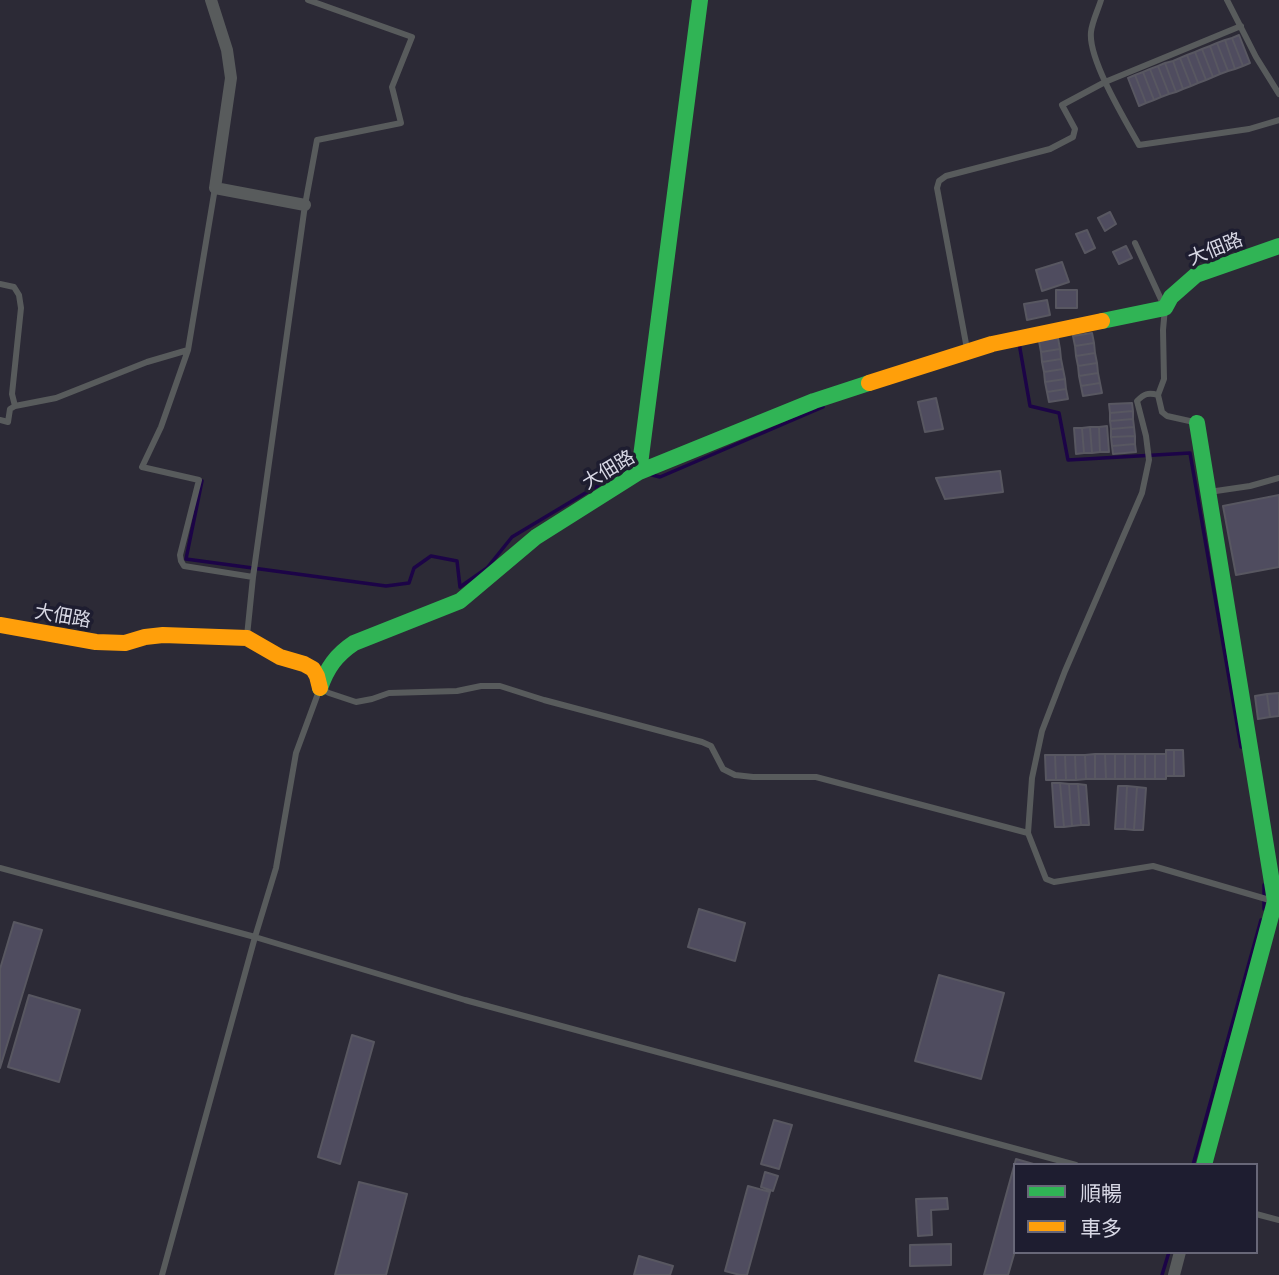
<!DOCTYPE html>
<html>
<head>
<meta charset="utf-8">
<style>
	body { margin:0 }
	#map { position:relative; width:1279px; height:1275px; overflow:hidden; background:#2c2a36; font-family:Georgia,"Noto Sans TC",serif }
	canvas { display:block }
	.legend { position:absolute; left:1013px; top:1163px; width:245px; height:91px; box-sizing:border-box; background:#1e1d30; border:2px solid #686778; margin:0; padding:9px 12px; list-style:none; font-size:21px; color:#d7d7e4 }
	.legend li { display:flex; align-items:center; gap:14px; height:35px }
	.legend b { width:35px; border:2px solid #686778 }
</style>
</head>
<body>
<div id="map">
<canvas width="1279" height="1275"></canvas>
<ul class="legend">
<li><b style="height:9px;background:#30b455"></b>順暢</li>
<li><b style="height:9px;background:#ff9f0a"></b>車多</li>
</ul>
</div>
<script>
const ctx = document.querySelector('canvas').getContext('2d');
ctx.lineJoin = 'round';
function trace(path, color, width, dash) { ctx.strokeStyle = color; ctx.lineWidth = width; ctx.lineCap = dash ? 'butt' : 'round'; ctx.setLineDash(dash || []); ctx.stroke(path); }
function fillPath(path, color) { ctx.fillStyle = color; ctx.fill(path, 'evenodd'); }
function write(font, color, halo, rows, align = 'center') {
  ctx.font = font + ' Georgia,"Noto Sans TC",serif'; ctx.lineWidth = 7; ctx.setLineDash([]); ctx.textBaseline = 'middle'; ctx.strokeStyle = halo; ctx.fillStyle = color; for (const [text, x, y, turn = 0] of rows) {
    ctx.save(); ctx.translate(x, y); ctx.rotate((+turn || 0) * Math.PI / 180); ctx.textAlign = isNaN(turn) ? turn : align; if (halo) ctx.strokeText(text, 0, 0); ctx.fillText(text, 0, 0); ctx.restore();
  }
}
const stream = new Path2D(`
	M1019,343L1030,406L1059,413L1068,460L1190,453L1241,747
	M652,475L660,477L823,407
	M202,481L186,559L386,586L409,583L414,568L431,556L457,561L460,587L487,568L512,537L627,468L631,469
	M1264,909V885
	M1193,1165L1261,920
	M1162,1275L1169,1252`);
const building = new Path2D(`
	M1239,35L1250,63L1243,66L1232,38Z
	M1232,38L1243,66L1235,69L1225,40Z
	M1225,40L1235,69L1228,71L1217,43Z
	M1217,43L1228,71L1220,74L1210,46Z
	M1210,46L1220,74L1213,77L1202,49Z
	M1202,49L1213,77L1206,80L1195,52Z
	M1195,52L1206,80L1198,83L1187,55Z
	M1187,55L1198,83L1191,86L1180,58Z
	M1180,58L1191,86L1183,89L1173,61Z
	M1173,61L1183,89L1176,92L1165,63Z
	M1165,63L1176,92L1169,94L1158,66Z
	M1158,66L1169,94L1161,97L1150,69Z
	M1150,69L1161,97L1154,100L1143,72Z
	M1143,72L1154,100L1146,103L1135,75Z
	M1135,75L1146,103L1139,106L1128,78Z
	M1110,212L1116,224L1105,231L1098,218Z
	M1087,230L1095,248L1085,253L1076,234Z
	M1126,246L1132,258L1119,264L1113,252Z
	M1062,262L1069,282L1042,291L1036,270Z
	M1056,290H1077V308H1056Z
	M1047,300L1050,315L1027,320L1024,304Z
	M1092,333L1094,343L1075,346L1073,336Z
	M1058,338L1060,349L1041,352L1039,341Z
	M1094,343L1095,353L1076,356L1075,346Z
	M1060,349L1061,359L1042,362L1041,352Z
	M1095,353L1097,363L1078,366L1076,356Z
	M1061,359L1063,369L1044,372L1042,362Z
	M1097,363L1098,373L1079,376L1078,366Z
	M1063,369L1065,379L1045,382L1044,372Z
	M1098,373L1100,383L1081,386L1079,376Z
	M1065,379L1066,389L1047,392L1045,382Z
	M1100,383L1102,393L1083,396L1081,386Z
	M1066,389L1068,399L1049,402L1047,392Z
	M936,398L943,429L925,432L918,402Z
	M1132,403L1133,411L1110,413L1109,404Z
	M1133,411V419L1110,421V413Z
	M1133,419L1134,427L1111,429L1110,421Z
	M1107,426L1109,452H1100L1099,427Z
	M1090,427L1092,453H1084L1082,428Z
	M1090,427H1099L1100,452L1092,453Z
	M1134,427L1135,436L1111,437V429Z
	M1074,428H1082L1084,453L1076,454Z
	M1135,436V444L1112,446L1111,437Z
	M1135,444L1136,452L1113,454L1112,446Z
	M1000,471L1003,492L945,499L936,478Z
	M1279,495V567L1236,575L1223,506Z
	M1279,693V716L1270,717L1267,694Z
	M1267,694L1270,717L1258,719L1255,696Z
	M1166,750H1174V776H1166Z
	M1174,750H1183L1184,776H1174Z
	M1095,754V779H1086L1085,755Z
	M1095,754H1105L1106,779H1095Z
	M1105,754H1115V779H1106Z
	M1115,754H1125V779H1115Z
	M1125,754H1135V779H1125Z
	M1135,754H1145V779H1135Z
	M1145,754H1155V779H1145Z
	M1155,754H1166V779H1155Z
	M1045,755H1055L1056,780H1046Z
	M1055,755H1065L1066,780H1056Z
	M1065,755H1075L1076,780H1066Z
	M1075,755H1085L1086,779L1076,780Z
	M1052,783H1060L1064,827H1055Z
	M1060,783L1069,784L1072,826L1064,827Z
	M1069,784H1078L1081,825L1072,826Z
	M1078,784L1086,785L1089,825H1081Z
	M1118,786H1127L1125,829H1115Z
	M1127,786L1137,787L1134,830L1125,829Z
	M1137,787L1146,788L1143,830H1134Z
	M699,909L745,923L735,961L688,947Z
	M14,922L42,930L0,1068V969Z
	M939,975L1004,993L981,1079L915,1061Z
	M29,995L80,1010L59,1082L8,1067Z
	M352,1035L374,1042L340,1164L318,1157Z
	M774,1120L792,1125L779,1169L761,1164Z
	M1016,1159L1037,1165H1015V1251L1008,1275H984Z
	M765,1172L778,1176L773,1191L761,1187Z
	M359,1182L407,1194L386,1275H335Z
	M748,1186L770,1192L747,1275H740L725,1271Z
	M947,1198L948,1209L931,1210L932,1235L918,1236L916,1199Z
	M951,1244V1265L910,1266V1245Z
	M639,1256L673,1266L670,1275H634Z`);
const lane = new Path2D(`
	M1101,0C1098,10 1092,22 1091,32C1088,59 1125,120 1139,145L1249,129L1279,120
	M1227,0L1256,57L1279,94
	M215,188L188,350L161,427L142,467L199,480L180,555L181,561L184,566L253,577
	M1135,243L1165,308L1163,330L1164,379L1158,395L1162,412L1167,416L1194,422
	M0,284L14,287L19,295L21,308L12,394L15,406
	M967,349L937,188L939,181L946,176L1050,149L1073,137L1075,129L1062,105L1105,82L1241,26
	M0,420L8,422L10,409L15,406L56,398L147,362L188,350
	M1209,492L1250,486L1279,478
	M247,636L253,577L305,205L317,140L401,123L392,87L412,37L308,0
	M1028,833L1032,778L1042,731L1065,671L1142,493L1149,460L1146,436L1137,401C1144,394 1148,392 1158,395
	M0,868L255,937L465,1000L1076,1165
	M1256,1214L1279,1220
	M162,1275L255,937L276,868L296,753L320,688L329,693L356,702L372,699L389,693L457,691L481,686H500L544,700L702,742L711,746L723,769L735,775L753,777H816L1028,833L1046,879L1054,882L1153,866L1273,901`);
const street = new Path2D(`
	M211,0L227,50L231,78L215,188L305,205
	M1174,1275L1180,1252`);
const fast = new Path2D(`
	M1102,321L1165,308L1171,297L1196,275L1279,246
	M1197,423L1275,901L1204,1165
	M639,472L700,0
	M320,688C327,668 336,655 354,643L460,601L536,537L639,472L814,401L869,383`);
const slow = new Path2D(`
	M869,383L992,344L1102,321
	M0,625L96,642L125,643L145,637L163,635L247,638L280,657L304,664L313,669L317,676L320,688`);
const streetNames = [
	["大佃路",1215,248,-22],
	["大佃路",608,469,-31],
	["大佃路",63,615,10]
];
trace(stream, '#1c0447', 3.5);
fillPath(building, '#4f4c5f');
trace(building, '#585761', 2);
trace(lane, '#585b5c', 6);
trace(street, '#585b5c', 12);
trace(fast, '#30b455', 16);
trace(slow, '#ff9f0a', 16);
write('19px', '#d7d7e4', '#1e1d30', streetNames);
</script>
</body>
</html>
